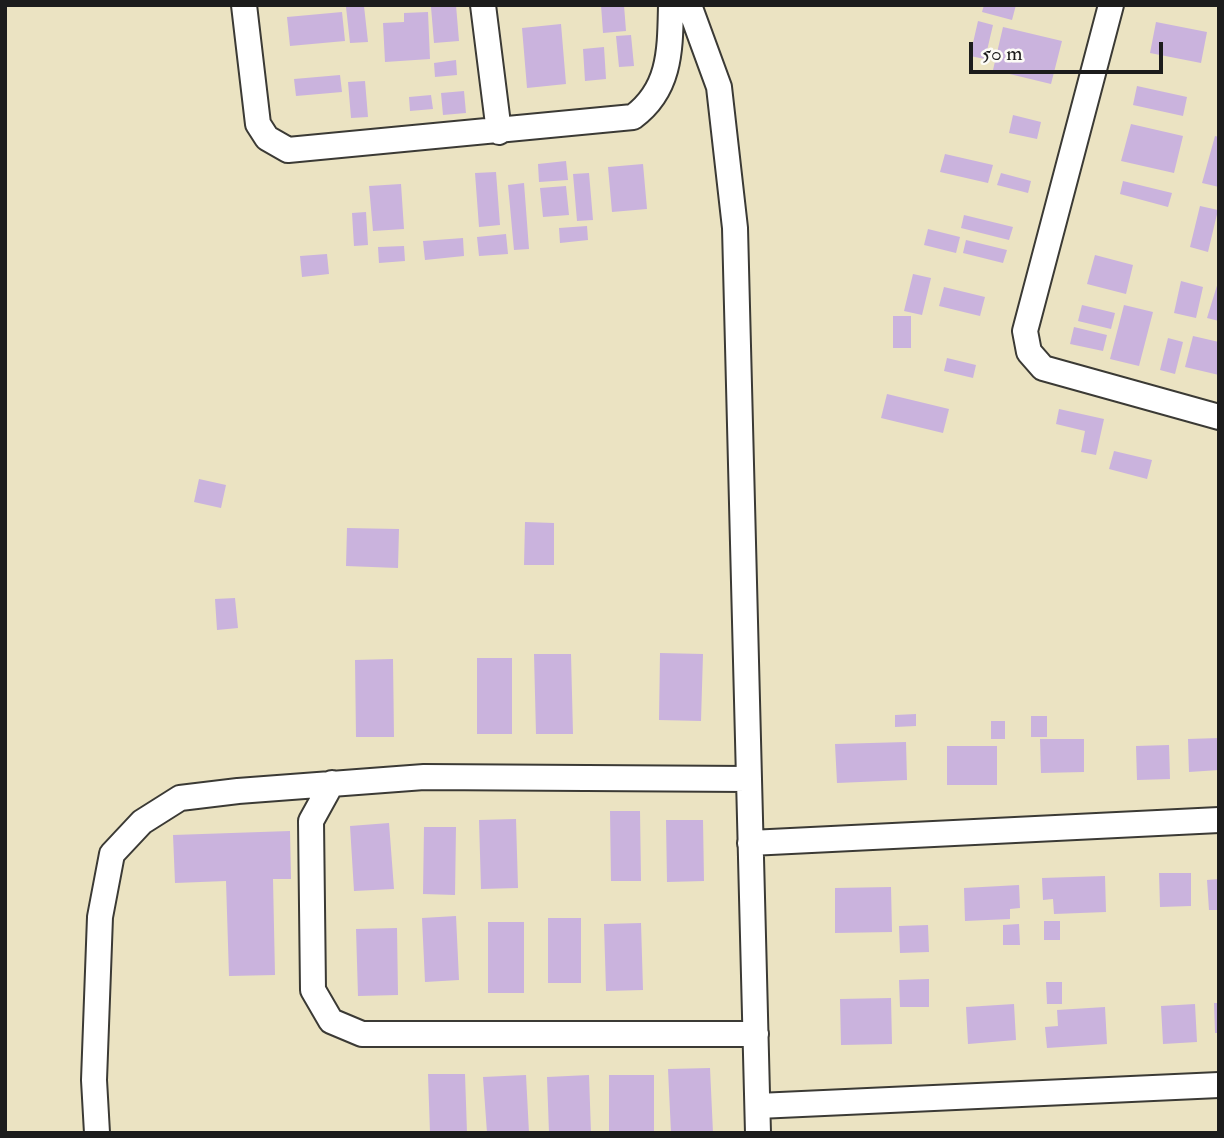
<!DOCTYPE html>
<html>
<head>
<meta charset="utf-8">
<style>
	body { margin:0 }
	#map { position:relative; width:1224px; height:1138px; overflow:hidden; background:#ebe3c2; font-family:"IM FELL Double Pica",serif }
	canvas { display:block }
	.frame { position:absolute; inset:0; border:7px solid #1c1c1c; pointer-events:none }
	.scale { position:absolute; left:969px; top:42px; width:194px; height:32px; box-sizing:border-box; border:4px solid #1c1c1c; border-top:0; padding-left:9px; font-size:21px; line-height:24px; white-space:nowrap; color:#1c1c1c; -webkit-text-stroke:5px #fdfcf7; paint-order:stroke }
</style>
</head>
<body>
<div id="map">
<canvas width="1224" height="1138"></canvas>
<div class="frame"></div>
<div class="scale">50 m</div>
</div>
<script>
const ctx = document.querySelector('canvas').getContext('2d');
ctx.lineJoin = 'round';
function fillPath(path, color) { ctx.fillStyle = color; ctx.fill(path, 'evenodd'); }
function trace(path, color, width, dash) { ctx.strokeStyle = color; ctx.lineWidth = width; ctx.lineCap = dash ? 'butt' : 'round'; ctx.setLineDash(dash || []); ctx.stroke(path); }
const building = new Path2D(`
	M456,5L459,41L434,43L431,7Z
	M601,5H624L626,31L603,33Z
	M984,5H1016L1012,20L982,12Z
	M364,6L368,42L350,43L346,7Z
	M342,12L345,41L290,46L287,17Z
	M428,12L430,59L385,62L383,23L404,22V13Z
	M978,21L993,25L985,59L970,56Z
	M1156,22L1207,32L1201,63L1150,53Z
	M561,24L566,84L527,88L522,28Z
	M1003,27L1062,41L1051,84L993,70Z
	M631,35L634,66L619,67L616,36Z
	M604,47L606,79L585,81L583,49Z
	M456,60L457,75L435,77L434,63Z
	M340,75L342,92L296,96L294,79Z
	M365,81L368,117L351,118L348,82Z
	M1137,86L1187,97L1183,116L1133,105Z
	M464,91L466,113L443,115L441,93Z
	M431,95L433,109L410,111L409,97Z
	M1013,115L1041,122L1037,139L1009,133Z
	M1131,124L1183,136L1174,173L1121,161Z
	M1215,136L1219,137V187L1202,183Z
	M945,154L993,165L988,183L940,172Z
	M566,161L568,180L539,182L538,164Z
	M643,164L647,209L612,212L608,167Z
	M496,172L500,225L479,227L475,173Z
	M589,173L593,220L577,221L573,174Z
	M1001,173L1031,181L1028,193L997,185Z
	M1123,181L1172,193L1168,207L1120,194Z
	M524,183L529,249L514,250L508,185Z
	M401,184L404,229L373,231L369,186Z
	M566,186L569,215L543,217L540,188Z
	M1200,206L1218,210L1208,252L1190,247Z
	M366,212L368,245L354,246L352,213Z
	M964,215L1013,227L1009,240L961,228Z
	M587,226L588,240L560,243L559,228Z
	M928,229L960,237L956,253L924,245Z
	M506,234L508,254L479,256L477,237Z
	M463,238L464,256L425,260L423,241Z
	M966,240L1007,250L1003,263L963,253Z
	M404,246L405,261L379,263L378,247Z
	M327,254L329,274L302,277L300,256Z
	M1095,255L1133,265L1126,294L1087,284Z
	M913,274L931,278L922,315L904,311Z
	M1219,279V321L1207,318Z
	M1181,281L1203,287L1196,318L1174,313Z
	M944,287L985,297L980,316L939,306Z
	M1082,305L1115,313L1111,329L1078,321Z
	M1124,305L1153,312L1139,366L1110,359Z
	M893,316H911V348H893Z
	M1074,327L1107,335L1103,351L1070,344Z
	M1193,336L1219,342V375L1185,367Z
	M1168,338L1183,342L1175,374L1160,370Z
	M947,358L976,365L973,378L944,371Z
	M887,394L949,409L943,433L881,418Z
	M1059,409L1104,419L1096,455L1081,452L1085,431L1056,424Z
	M1114,451L1152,460L1147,479L1109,469Z
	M199,479L226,485L221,508L194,502Z
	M525,522L554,523V565H524Z
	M347,528L399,529L398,568L346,566Z
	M235,598L238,628L217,630L215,599Z
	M660,653L703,654L701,721L659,720Z
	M534,654H571L573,734H536Z
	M477,658H512V734H477Z
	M393,659L394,737H356L355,660Z
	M916,714V726L895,727V715Z
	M1031,716H1047V737H1031Z
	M991,721H1005V739H991Z
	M1219,738V770L1189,772L1188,739Z
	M1040,739H1084V772L1041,773Z
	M906,742L907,780L837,783L835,744Z
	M1169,745L1170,779L1137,780L1136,746Z
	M947,746H997V785H947Z
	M610,811H640L641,881H611Z
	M516,819L518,888L481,889L479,820Z
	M666,820H703L704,881L667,882Z
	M389,823L394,889L354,891L350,826Z
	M424,827H456L455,895L423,894Z
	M290,831L291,879H273L275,975L229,976L226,881L175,883L173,835Z
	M1159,873H1191V906L1160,907Z
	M1105,876L1106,912L1054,914L1053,899L1043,900L1042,878Z
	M1219,879V910H1209L1207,880Z
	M1019,885L1020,908L1010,909V919L965,921L964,888Z
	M891,887L892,932L835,933V888Z
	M456,916L459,980L425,982L422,918Z
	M548,918H581V983H548Z
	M1044,921H1060V940H1044Z
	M488,922H524V993H488Z
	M641,923L643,990L606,991L604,924Z
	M1019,924L1020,945H1003V925Z
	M928,925L929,952L900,953L899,926Z
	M397,928L398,995L358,996L356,929Z
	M929,979V1007H900L899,980Z
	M1046,982H1062V1004H1047Z
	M891,998L892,1044L841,1045L840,999Z
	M1214,1003H1219V1033H1215Z
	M1014,1004L1016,1040L968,1044L966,1007Z
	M1195,1004L1197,1042L1163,1044L1161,1006Z
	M1105,1007L1107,1044L1047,1048L1045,1027L1058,1026L1057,1010Z
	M710,1068L713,1133H671L668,1069Z
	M428,1074H465L467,1133H430Z
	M526,1075L529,1133H487L483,1077Z
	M589,1075L591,1133H549L547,1077Z
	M609,1075H654V1133H609Z`);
const minor = new Path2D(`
	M244,5L258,124L267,138L288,150L633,117C671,89 670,49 671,5
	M483,5L499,132
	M689,5L719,87L735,228L758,1133
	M1111,5L1025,331L1029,352L1043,368L1219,417
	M332,783L311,821L313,990L331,1021L362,1034H756
	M750,843L1219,820
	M758,1106L1219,1085
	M97,1133L94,1080L100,917L112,854L142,822L180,798L238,791L424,777L748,779`);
fillPath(building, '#cab3dd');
trace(minor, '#3b3a35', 28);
trace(minor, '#fff', 24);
</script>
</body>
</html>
